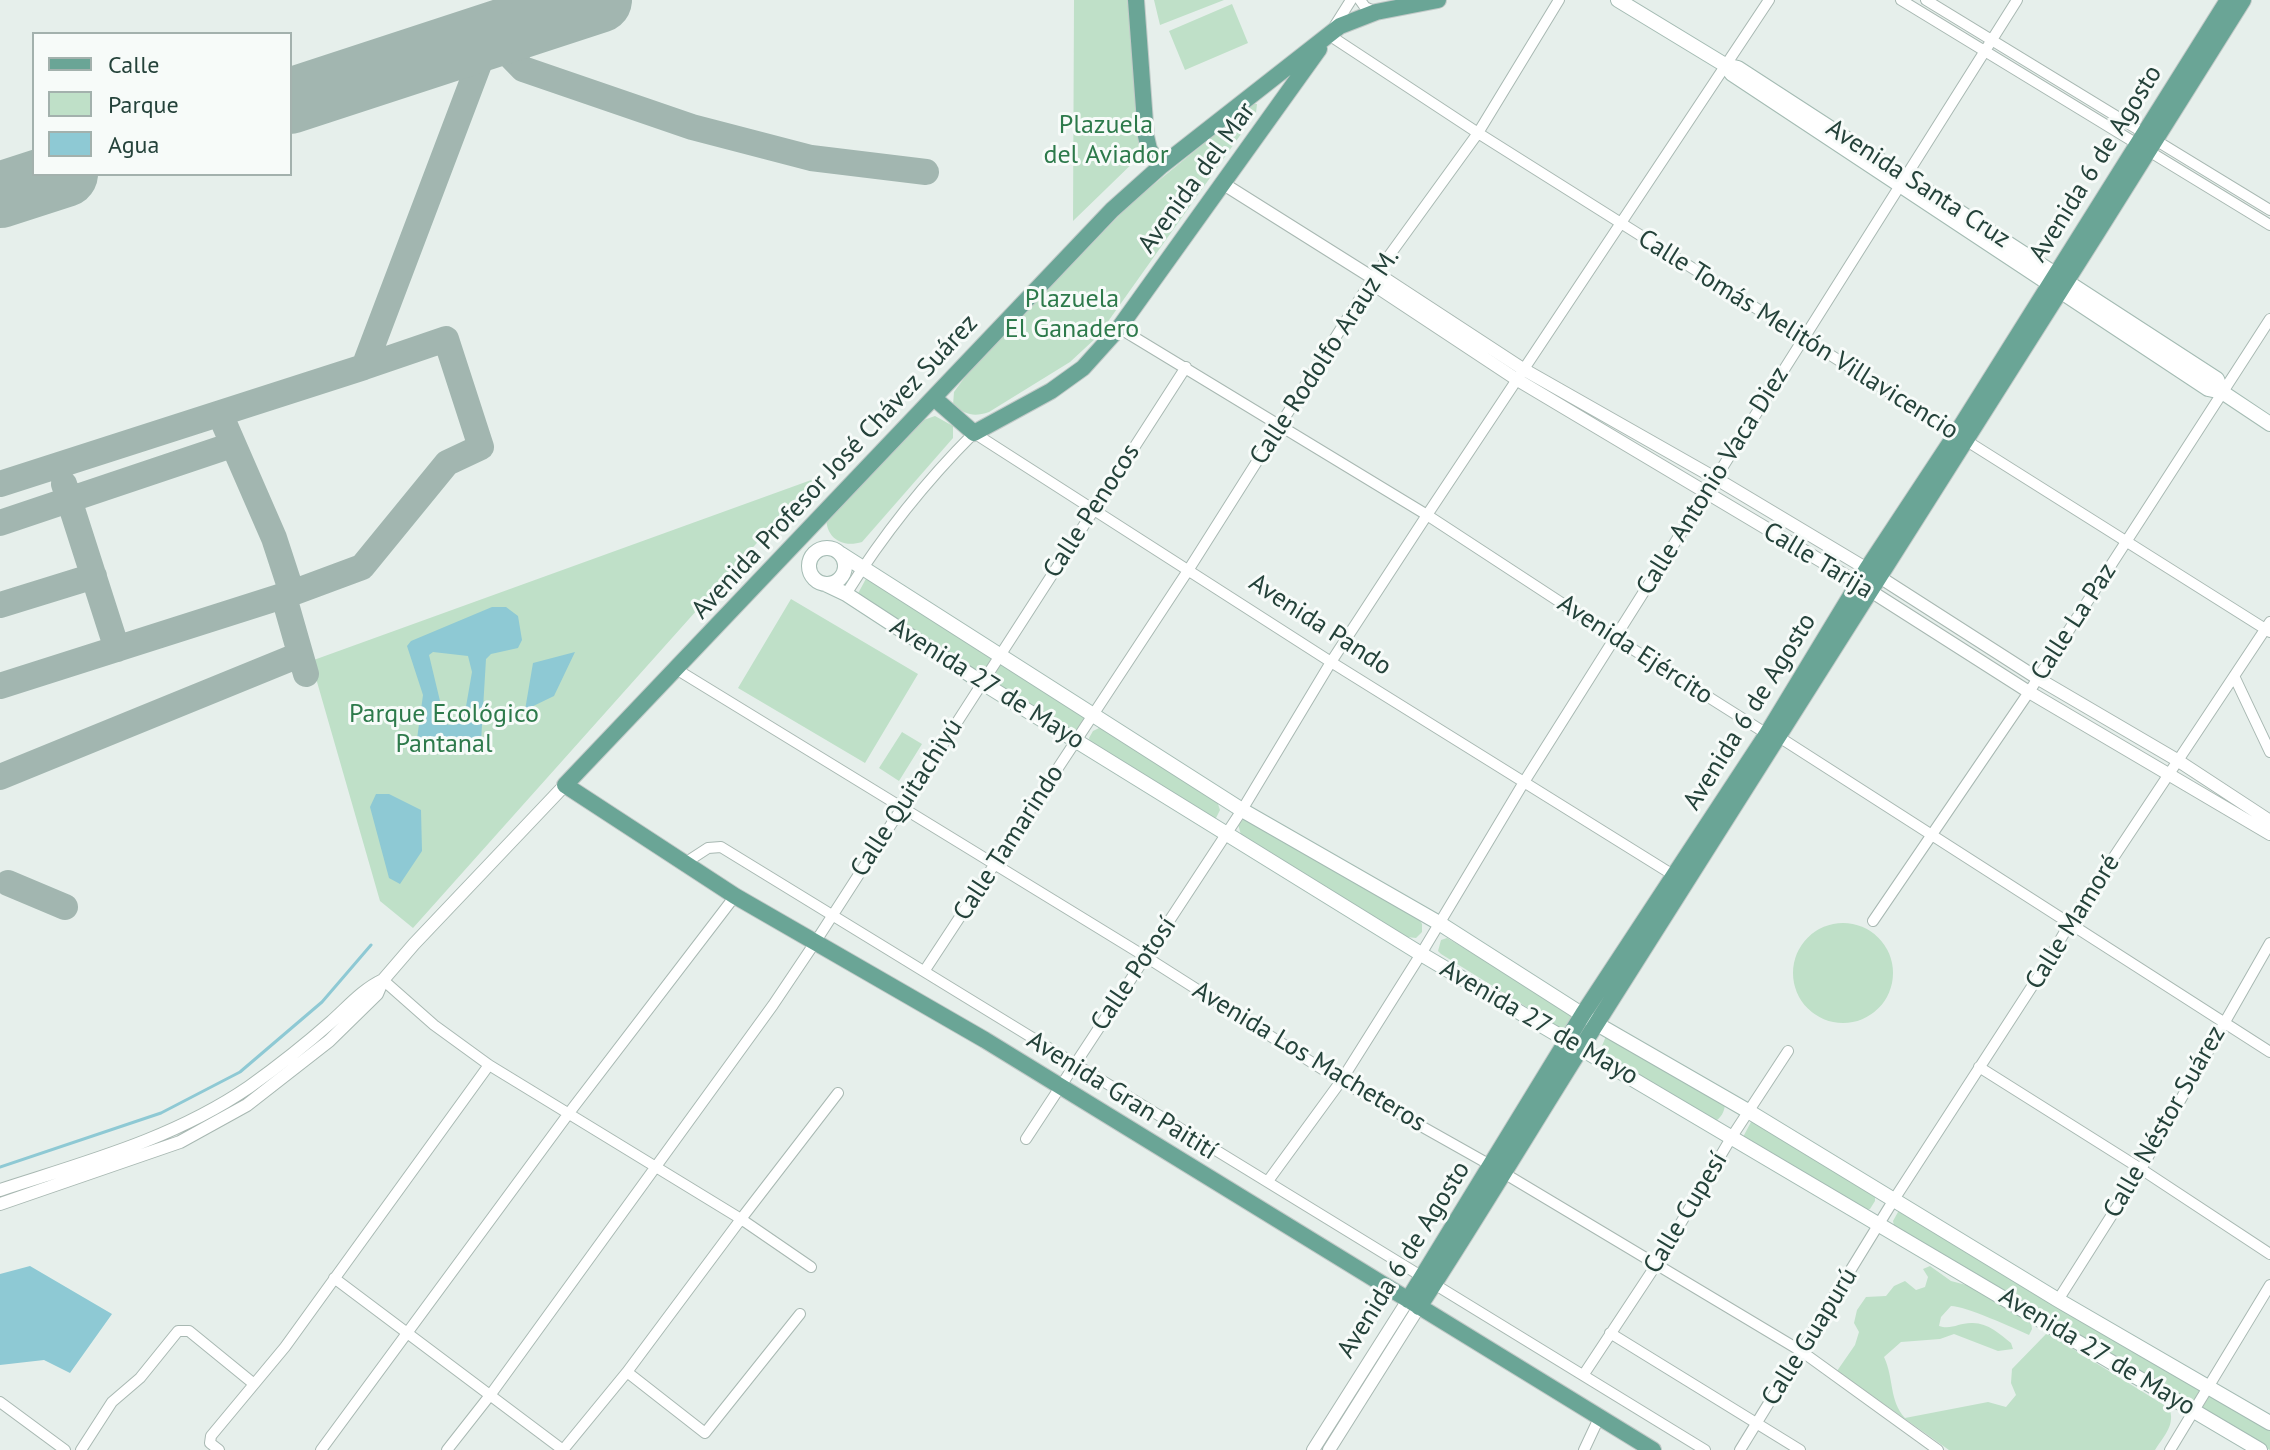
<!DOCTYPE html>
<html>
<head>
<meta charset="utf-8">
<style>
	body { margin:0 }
	#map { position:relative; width:2270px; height:1450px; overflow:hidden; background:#e6efeb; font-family:"PT Sans",sans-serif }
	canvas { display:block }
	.legend { position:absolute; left:32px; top:32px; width:260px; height:144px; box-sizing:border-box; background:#f7fbf9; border:2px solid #a3b1ad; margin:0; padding:10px 14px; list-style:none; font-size:24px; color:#24423a }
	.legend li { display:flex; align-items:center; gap:16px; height:40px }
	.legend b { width:40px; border:2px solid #a3b1ad }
</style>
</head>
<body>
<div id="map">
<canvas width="2270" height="1450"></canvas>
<ul class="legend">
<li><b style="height:10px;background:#6aa596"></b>Calle</li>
<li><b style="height:22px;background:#bfe0c8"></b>Parque</li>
<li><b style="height:22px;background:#8ec9d4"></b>Agua</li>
</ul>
</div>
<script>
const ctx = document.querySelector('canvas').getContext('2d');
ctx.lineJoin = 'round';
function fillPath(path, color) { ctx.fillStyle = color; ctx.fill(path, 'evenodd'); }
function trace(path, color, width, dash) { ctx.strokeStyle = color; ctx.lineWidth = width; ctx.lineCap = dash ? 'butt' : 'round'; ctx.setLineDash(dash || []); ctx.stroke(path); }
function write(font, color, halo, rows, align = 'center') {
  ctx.font = font + ' "PT Sans",sans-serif'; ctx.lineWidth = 6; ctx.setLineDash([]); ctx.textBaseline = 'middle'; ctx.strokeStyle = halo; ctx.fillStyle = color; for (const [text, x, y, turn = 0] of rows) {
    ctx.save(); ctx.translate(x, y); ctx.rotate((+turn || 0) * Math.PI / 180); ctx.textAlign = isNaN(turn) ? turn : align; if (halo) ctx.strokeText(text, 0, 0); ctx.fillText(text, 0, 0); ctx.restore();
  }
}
const green = new Path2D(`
	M1074,0H1127L1136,53L1141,155L1073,221Z
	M1154,0H1224L1160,25Z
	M1232,4L1248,43L1185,70L1169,31Z
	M1252,104H1257L1256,113L1097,337L1070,362L989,412C974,417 966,415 953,405L954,392L967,374L1130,204Z
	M935,416L953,426V438L862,542C840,549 823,535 827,513L918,422Z
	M814,479L413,928L380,901L311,661Z
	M868,575L994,657L979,676L855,599Z
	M791,599L918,674L865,763L738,688Z
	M1002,661L1086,717L1075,736L987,682Z
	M1101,727L1217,801L1220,810L1216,818L1207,819L1091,745L1089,738L1093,731Z
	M902,732L922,744L899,781L879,768Z
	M1246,817L1419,918L1422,924V932L1416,938L1407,937L1241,835L1238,824Z
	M1793 973a50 50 0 1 1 100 0a50 50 0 1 1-100 0Z
	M1447,938L1577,1015L1567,1032L1441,954L1438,951L1441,940Z
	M1606,1036L1725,1103C1725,1111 1721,1119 1713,1122L1600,1051Z
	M1754,1121L1875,1195V1201L1870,1209L1865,1210L1743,1137L1751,1122Z
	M1902,1211L2199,1386L2201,1391L2196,1400L2189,1402L1894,1226L1893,1221L1898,1212Z
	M1930,1266L1951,1281L1970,1286L2031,1322L2032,1329L2029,1335C2014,1328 1965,1306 1951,1306L1941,1317L1939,1326C1951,1330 1959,1323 1971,1323C1987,1322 2000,1334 2011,1343L2013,1349L1998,1351L1954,1334L1940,1339L1901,1342L1884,1357C1894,1378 1889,1401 1905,1418L1988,1402L2006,1407L2016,1395L2011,1383L2012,1369L2046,1334L2052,1336L2169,1408C2176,1424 2164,1436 2155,1450H1949L1837,1371L1855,1345L1859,1332L1854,1323L1857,1310L1866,1297L1886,1296L1894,1286L1905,1281L1916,1290L1925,1287L1928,1277L1923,1269Z
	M2212,1393L2270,1427V1450L2202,1410L2201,1405L2207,1395Z`);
const water = new Path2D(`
	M492,607H506L518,616L522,640L518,648L491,654L486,659L481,742L472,753L454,748L430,753L417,739L423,695L407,646L411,641ZM433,652L468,656L472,672L464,718L449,725L438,720L440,701L429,655Z
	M575,652L554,696L525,710L533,663Z
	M376,794H389L421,810L422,851L400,884L389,878L370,807Z
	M30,1266L112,1314L70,1373L44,1360L0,1365V1274Z`);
const stream = new Path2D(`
	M0,1167L161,1113L240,1072L322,1002L371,945`);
const taxiway = new Path2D(`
	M0,484L364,367L490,35L523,69L692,127L811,158L926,172
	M64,484L117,649
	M0,523L232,445
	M292,593L362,567L447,463L481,447L446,339L364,367
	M284,597L306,674
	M0,605L94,576
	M0,686L292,593L274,538L220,414
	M0,777L299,655
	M8,883L65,907`);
const runway = new Path2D(`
	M290,101L599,0
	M0,195L65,174`);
const minor = new Path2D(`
	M1351,0L1329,35L1478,133L2270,632
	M1360,0L1365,7L1376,12
	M1901,0L2270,225
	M1926,0L2270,210
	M1119,328L1427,515L1615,638L1767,734L1779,737L2270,1052
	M846,594C883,535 925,482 974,433L1331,662L1678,878
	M676,669L1146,957L1341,1081L1492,1166L1801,1351L1938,1450
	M2234,676L2270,752
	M685,863L708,848L721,847L1705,1450
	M1873,921L2029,692L2270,319
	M925,970L1189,569L1373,278L1478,133L1559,0
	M383,980L434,1025L489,1065L741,1219L838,1093
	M1979,1067L2141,1169L2270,1254
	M1026,1139L1242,810L1331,662L1427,515L1769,0
	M1268,1181L1341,1081L1421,954L1524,782L2017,0
	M334,1278L563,1450L627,1372L705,1433L800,1314
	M2058,1300L2141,1169L2270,943
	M1610,1333L1800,1450
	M627,1372L741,1219L811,1267
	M1584,1374L1656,1265L1731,1138L1788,1051
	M0,1402L65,1450
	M81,1450L112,1402L140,1378L178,1331H189L254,1384
	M219,1450L210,1443L211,1436L285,1347L489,1065
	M321,1450L569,1113L735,896
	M447,1450L491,1394L773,1005L816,941L1186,367
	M1584,1450L1599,1418
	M1740,1450L1893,1201L2042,971L2070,923L2270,622
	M2170,1450L2270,1285`);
const tertiary = new Path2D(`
	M1222,183L1373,278L1387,280L1523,369L1715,478L1867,569L2037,678L2177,760L2270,821
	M1373,278L1380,289L1516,379L1858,583L2029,692L2270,834
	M0,1190C86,1162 173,1139 249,1087C277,1067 305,1045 331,1022C348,1007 362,990 383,980
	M0,1204L180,1142L247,1105L329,1041L377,994L383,980L414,944L565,785
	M1313,1450L1408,1300
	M1329,1450L1419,1307`);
const secondary = new Path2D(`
	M1618,0L1725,65L1738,68L2217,379L2222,392L2208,389L1732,74L1725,65
	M2222,392L2270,424
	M809 566a18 18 0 1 1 36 0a18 18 0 1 1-36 0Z
	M841,554L1242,810L1439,923L1597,1024L1748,1111L2058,1300L2270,1423
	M825,584L846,594L981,682L1421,954L2260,1450`);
const primary = new Path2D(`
	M1136,0L1146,136L1149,149L1160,167
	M1438,0L1376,12L1340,26L1160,167L1112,210L565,785L735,896L985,1040L1653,1450
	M934,398L974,433L1051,391L1083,368L1119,328L1319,49
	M1408,1300L1583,1014L1767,734L1867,569L1956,434L2228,0
	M1419,1307C1481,1212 1539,1114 1600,1018C1816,679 2030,340 2243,0`);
const parkNames = [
	["Plazuela",1106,126],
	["del Aviador",1106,156],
	["Plazuela",1072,300],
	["El Ganadero",1072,330],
	["Parque Ecológico",444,715],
	["Pantanal",444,745]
];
const streetNames = [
	["Avenida 6 de Agosto",2096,164,-58],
	["Avenida del Mar",1197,178,-54],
	["Avenida Santa Cruz",1918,184,33],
	["Calle Tomás Melitón Villavicencio",1798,335,32],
	["Calle Rodolfo Arauz M.",1325,357,-57],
	["Avenida Profesor José Chávez Suárez",835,467,-47],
	["Calle Antonio Vaca Diez",1713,481,-58],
	["Calle Penocos",1092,511,-57],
	["Calle Tarija",1818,561,31],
	["Calle La Paz",2074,622,-57],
	["Avenida Pando",1320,625,33],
	["Avenida Ejército",1635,650,33],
	["Avenida 27 de Mayo",987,684,32],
	["Avenida 6 de Agosto",1750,712,-58],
	["Calle Quitachiyú",907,798,-57],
	["Calle Tamarindo",1009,843,-57],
	["Calle Mamoré",2073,922,-58],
	["Calle Potosí",1134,974,-56],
	["Avenida 27 de Mayo",1539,1023,30],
	["Avenida Los Macheteros",1309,1057,31],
	["Avenida Gran Paitití",1122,1096,32],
	["Calle Néstor Suárez",2165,1122,-60],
	["Calle Cupesí",1686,1213,-59],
	["Avenida 6 de Agosto",1404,1260,-58],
	["Calle Guapurú",1810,1337,-58],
	["Avenida 27 de Mayo",2097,1352,31]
];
fillPath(green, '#bfe0c8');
fillPath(water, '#8ec9d4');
trace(stream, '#8ec9d4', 3);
trace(taxiway, '#a2b6b0', 26);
trace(runway, '#a2b6b0', 66);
trace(minor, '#a8b8b2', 12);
trace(tertiary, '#a8b8b2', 14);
trace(secondary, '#a4bbb3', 16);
trace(primary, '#c2cac8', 18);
trace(minor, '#fff', 10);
trace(tertiary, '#fff', 12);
trace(secondary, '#fff', 14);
trace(primary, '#6aa596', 16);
write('26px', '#2d7a4b', '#f7fbf9', parkNames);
write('26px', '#24423a', '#f7fbf9', streetNames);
</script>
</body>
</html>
